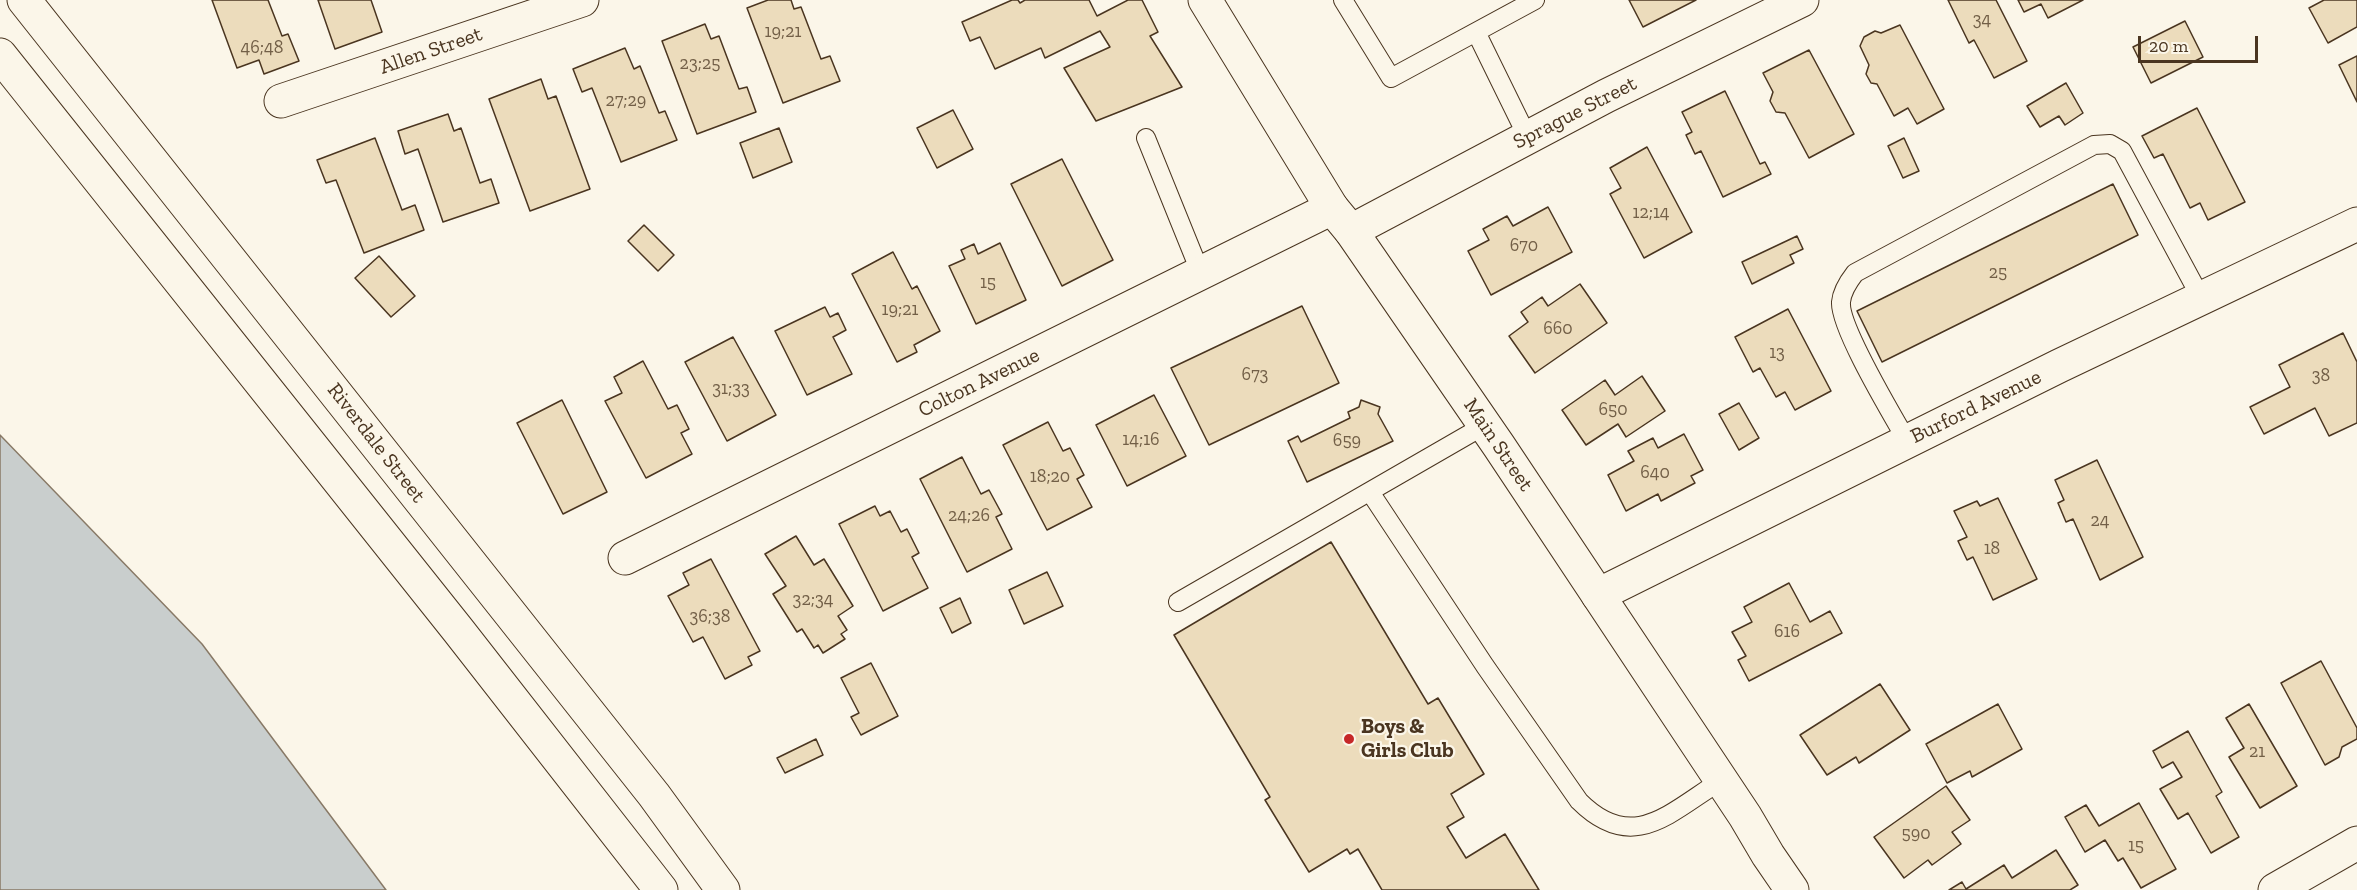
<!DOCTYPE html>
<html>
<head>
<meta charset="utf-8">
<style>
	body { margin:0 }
	#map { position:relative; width:2357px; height:890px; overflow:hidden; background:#fbf6e9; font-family:"Zilla Slab",serif }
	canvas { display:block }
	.scale { position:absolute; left:2138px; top:36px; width:120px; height:27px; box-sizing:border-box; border:3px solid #4a3520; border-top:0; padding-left:8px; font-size:18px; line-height:21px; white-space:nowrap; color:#4a3520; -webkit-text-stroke:4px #fbf6e9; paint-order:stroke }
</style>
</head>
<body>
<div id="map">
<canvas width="2357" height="890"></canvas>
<div class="scale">20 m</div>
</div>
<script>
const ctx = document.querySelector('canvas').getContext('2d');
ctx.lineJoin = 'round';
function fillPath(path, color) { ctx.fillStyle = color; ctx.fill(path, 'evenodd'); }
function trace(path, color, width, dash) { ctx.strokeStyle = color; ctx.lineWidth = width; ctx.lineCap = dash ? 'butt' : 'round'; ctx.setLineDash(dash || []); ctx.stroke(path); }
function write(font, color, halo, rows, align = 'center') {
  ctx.font = font + ' "Zilla Slab",serif'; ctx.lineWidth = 4.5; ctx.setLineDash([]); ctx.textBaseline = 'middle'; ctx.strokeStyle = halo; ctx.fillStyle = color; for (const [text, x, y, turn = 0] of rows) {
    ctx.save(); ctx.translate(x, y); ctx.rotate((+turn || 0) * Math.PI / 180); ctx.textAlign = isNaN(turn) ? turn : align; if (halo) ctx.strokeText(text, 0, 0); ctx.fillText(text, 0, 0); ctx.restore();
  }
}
const water = new Path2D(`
	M0,435L202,644L386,890H0Z`);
const building = new Path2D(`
	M212,0H268L282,36L288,34L299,61L264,74L259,60L237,68Z
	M318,0H371L382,32L335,49Z
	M768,0H791L794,9L801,7L821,59L830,56L840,81L783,103L747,8Z
	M1012,0H1018L1020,3L1025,0H1089L1097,16L1128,0H1142L1158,32L1150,36L1182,87L1096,121L1064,68L1110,47L1100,31L1045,58L1041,48L995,69L980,37L970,41L962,22Z
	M1629,0H1696L1643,27Z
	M1948,0H1996L2027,61L1994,78L1974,40L1969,43Z
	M2018,0H2083L2048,18L2041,4L2024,12Z
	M2324,0H2357V27L2328,43L2309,8Z
	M2185,21L2203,57L2151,83L2133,47Z
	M705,24L711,39L719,36L739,89L747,87L756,112L697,134L662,41Z
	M1900,25L1944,109L1917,124L1908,108L1894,116L1877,84L1871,83L1866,74L1869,65L1860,46L1864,37L1875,31L1881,33Z
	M625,48L634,69L640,66L659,113L665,111L677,140L621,162L592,88L582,92L573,69Z
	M1809,50L1854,134L1809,158L1785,113L1776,112L1770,101L1773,92L1763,73Z
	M2357,56V102L2339,65Z
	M541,79L548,99L556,96L590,189L530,211L489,99Z
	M2066,83L2083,113L2065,125L2059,116L2040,127L2027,106Z
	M1725,91L1760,164L1765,162L1771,174L1723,197L1701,151L1695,154L1686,135L1692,132L1682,112Z
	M2197,108L2245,202L2208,220L2200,203L2190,208L2163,154L2154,158L2142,136Z
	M953,110L973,149L937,168L917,128Z
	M448,114L454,131L461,128L480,183L491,179L499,203L443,222L418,149L405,154L398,131Z
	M779,128L792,162L753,178L740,143Z
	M375,138L402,210L415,205L424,230L364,253L336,180L326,183L317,160Z
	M1904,138L1919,171L1903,178L1888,146Z
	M1647,147L1692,232L1644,258L1610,194L1621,188L1610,168Z
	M1062,159L1113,260L1062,286L1011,184Z
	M2113,184L2138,235L1882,362L1857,311Z
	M1548,207L1572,252L1491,295L1468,251L1489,240L1483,229L1507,216L1513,226Z
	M644,225L674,255L658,271L628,241Z
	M1797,236L1803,249L1790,255L1794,263L1752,284L1742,262Z
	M1000,243L1026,300L976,324L949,266L965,259L961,250L974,244L978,254Z
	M893,252L912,289L917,286L940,331L914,345L917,352L897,362L852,274Z
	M379,256L415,296L391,317L355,278Z
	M1580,284L1607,323L1535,373L1509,336L1528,322L1521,312L1542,297L1548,306Z
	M1302,306L1339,383L1209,445L1171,368Z
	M825,307L830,317L838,313L846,330L833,337L852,374L807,395L775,331Z
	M1788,309L1831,391L1795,410L1785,392L1776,397L1760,368L1753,372L1735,337Z
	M2343,333L2357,362V423L2329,436L2315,408L2264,434L2250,407L2290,387L2279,365Z
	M733,337L776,415L727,441L685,362Z
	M643,361L668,409L677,405L689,429L681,433L692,454L646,478L605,401L622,393L614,377Z
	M1642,376L1665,411L1626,437L1618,424L1586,445L1562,410L1605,380L1615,395Z
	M1154,395L1186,456L1127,486L1096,425Z
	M562,400L607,492L563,514L517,423Z
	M1361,400L1380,407L1378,414L1393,441L1307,482L1288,441L1298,436L1301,442L1350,418L1348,412L1359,407Z
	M1739,403L1759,438L1739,450L1719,414Z
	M1048,422L1063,451L1070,448L1084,475L1077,479L1092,507L1047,530L1003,445Z
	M1684,434L1703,470L1691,476L1695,483L1661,501L1658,494L1626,511L1608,475L1634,461L1628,451L1653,438L1658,448Z
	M962,457L981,494L989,490L1002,514L996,517L1012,549L967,572L920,479Z
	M2097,460L2143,557L2100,580L2073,519L2066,522L2058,503L2064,500L2055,480Z
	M1998,498L2037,579L1993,600L1973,557L1967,560L1958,541L1967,537L1954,511L1977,501L1980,506Z
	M875,506L880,516L890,511L901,532L907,529L919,553L912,557L928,588L883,611L839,524Z
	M796,536L814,565L824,559L853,606L838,616L847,630L841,634L845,639L823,653L818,645L814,648L802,629L797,632L773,594L786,586L765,554Z
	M1331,542L1428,704L1438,698L1484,774L1451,794L1464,817L1447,827L1466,858L1505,834L1539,890H1382L1358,849L1350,854L1347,849L1309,872L1265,800L1270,797L1174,635Z
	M711,559L760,651L748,657L752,665L725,679L703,637L693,642L668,596L689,585L683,573Z
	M1047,572L1063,606L1024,624L1009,590Z
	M1789,583L1810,622L1830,611L1842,633L1749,681L1738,660L1746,656L1732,632L1752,622L1744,607Z
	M960,598L971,623L952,633L940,608Z
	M2321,661L2357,728V739L2342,747L2339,757L2325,765L2281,683Z
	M871,663L898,716L861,735L851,717L859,713L841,678Z
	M1880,684L1910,730L1859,763L1856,757L1827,775L1800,735Z
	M1998,704L2022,749L1972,777L1970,771L1947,783L1926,744Z
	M2249,704L2297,786L2260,808L2229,757L2244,748L2226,718Z
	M2188,731L2222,792L2216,796L2239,837L2211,853L2188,813L2178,819L2160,789L2182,777L2173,762L2162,768L2153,751Z
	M816,739L823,755L785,773L777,758Z
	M1946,786L1970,820L1952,832L1961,844L1932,865L1928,860L1904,878L1874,837Z
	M2139,803L2176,869L2141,888L2123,858L2118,861L2105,840L2085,852L2065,817L2086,805L2099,826Z
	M2056,850L2078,885L2070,890H1949L1962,882L1966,889L2004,865L2012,878Z`);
const lane = new Path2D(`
	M1343,0L1391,78L1535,0
	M1476,32L1528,138
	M1146,138L1201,274
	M1907,441C1893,416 1839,327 1841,302C1842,291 1848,282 1855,273L2094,145L2110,144L2122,151L2201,298
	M1370,492L1485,666L1579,801C1633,855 1670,812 1722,780
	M1178,602L1485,425`);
const street = new Path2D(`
	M281,101L582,0
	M1351,231L1606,96L1802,0
	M625,558L1332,208
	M1598,595L2059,366L2357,224
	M2275,890L2357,843`);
const secondary = new Path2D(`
	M1205,0L1332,208L1351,231L1499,446L1745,816L1768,855L1792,890`);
const highway = new Path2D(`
	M24,0L654,795L723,890
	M0,55L458,630L661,890`);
const markers = [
	[1349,739,6,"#c62828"]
];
const numberNames = [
	["34",1982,20],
	["19;21",783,32],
	["46;48",262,48],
	["23;25",700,64],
	["27;29",626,101],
	["12;14",1651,213],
	["670",1524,246],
	["25",1998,273],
	["15",988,283],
	["19;21",900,310],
	["660",1558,329],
	["13",1777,353],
	["673",1255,375],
	["38",2321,376],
	["31;33",731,389],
	["650",1613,410],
	["14;16",1141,440],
	["659",1347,441],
	["640",1655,473],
	["18;20",1050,477],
	["24;26",969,516],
	["24",2100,521],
	["18",1992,549],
	["32;34",813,600],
	["36;38",710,617],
	["616",1787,632],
	["21",2257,752],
	["590",1916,834],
	["15",2136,846]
];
const streetNames = [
	["Allen Street",431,51,-19],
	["Sprague Street",1575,113,-27],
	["Colton Avenue",979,383,-26],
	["Burford Avenue",1976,407,-26],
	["Riverdale Street",376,443,52],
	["Main Street",1498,445,56]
];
const poiNames = [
	["Boys &",1361,727],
	["Girls Club",1361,751]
];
fillPath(water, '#c9cecd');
trace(water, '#887966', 1.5);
fillPath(building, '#ecdcbc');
trace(building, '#4a3520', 1.5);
trace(lane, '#4a3520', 20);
trace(street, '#4a3520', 35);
trace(secondary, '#4a3520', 35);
trace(highway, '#4a3520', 35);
trace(lane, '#fbf6e9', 18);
trace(street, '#fbf6e9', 33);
trace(secondary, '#fbf6e9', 33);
trace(highway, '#fbf6e9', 33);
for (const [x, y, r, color] of markers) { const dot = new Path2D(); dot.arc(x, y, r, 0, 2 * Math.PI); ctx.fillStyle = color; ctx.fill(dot); trace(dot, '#fbf6e9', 2); }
write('18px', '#725f47', null, numberNames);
write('21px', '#4a3520', '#fbf6e9', streetNames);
write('bold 21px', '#4a3520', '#fbf6e9', poiNames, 'left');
</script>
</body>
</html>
